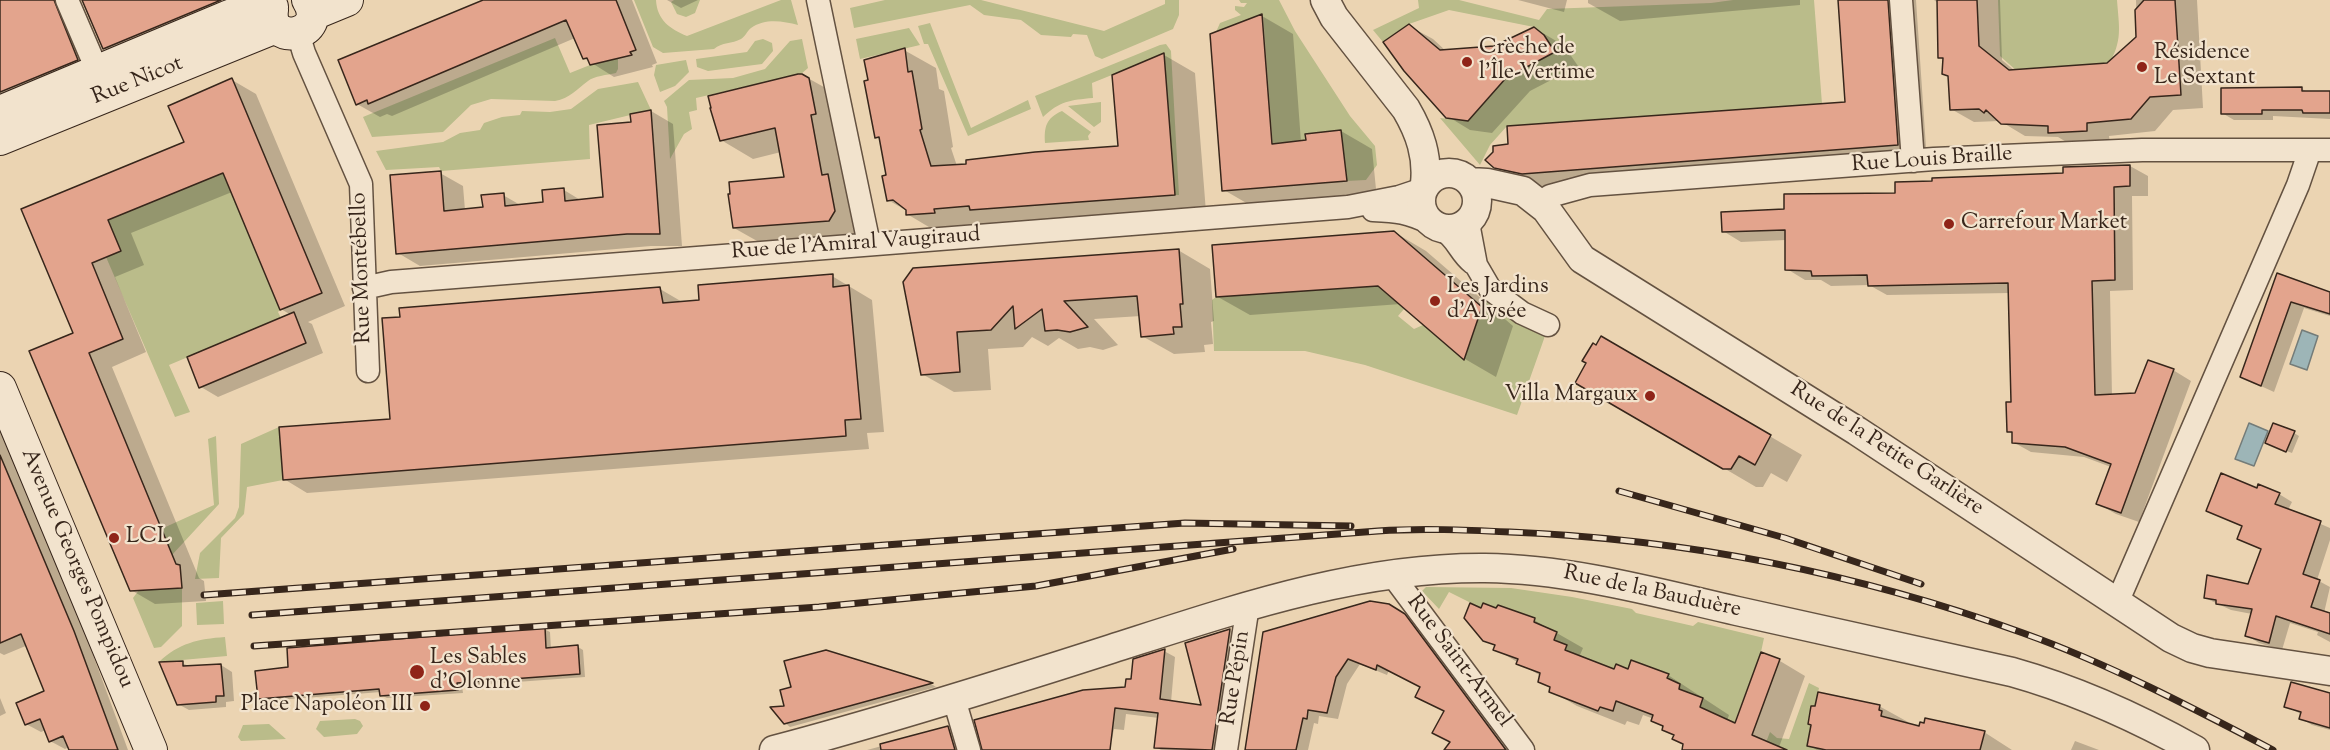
<!DOCTYPE html>
<html>
<head>
<meta charset="utf-8">
<style>
	body { margin:0 }
	canvas { display:block; background:#ebd4b2 }
</style>
</head>
<body>
<canvas width="2330" height="750"></canvas>
<script>
const ctx = document.querySelector('canvas').getContext('2d');
ctx.lineJoin = 'round';
function fillPath(path, color) { ctx.fillStyle = color; ctx.fill(path, 'evenodd'); }
function trace(path, color, width, dash) { ctx.strokeStyle = color; ctx.lineWidth = width; ctx.lineCap = dash ? 'butt' : 'round'; ctx.setLineDash(dash || []); ctx.stroke(path); }
function write(font, color, halo, rows, align = 'center') {
  ctx.font = font + ' "Sorts Mill Goudy",serif'; ctx.lineWidth = 4.5; ctx.setLineDash([]); ctx.textBaseline = 'middle'; ctx.strokeStyle = halo; ctx.fillStyle = color; for (const [text, x, y, turn = 0] of rows) {
    ctx.save(); ctx.translate(x, y); ctx.rotate((+turn || 0) * Math.PI / 180); ctx.textAlign = isNaN(turn) ? turn : align; if (halo) ctx.strokeText(text, 0, 0); ctx.fillText(text, 0, 0); ctx.restore();
  }
}
const green = new Path2D(`
	M634,0H656C657,20 670,29 687,36L781,0H791L798,25C783,21 765,18 751,28C747,31 745,37 741,39C732,44 722,42 714,49L663,53L653,47Z
	M674,0H700L695,13L686,17L677,14L671,2Z
	M885,0H981L1104,31L1165,4V0H1179V15L1173,29L1102,59L1095,56L1087,35L1073,34L1071,37L1041,35L1021,20L984,15L970,5L854,28L850,8Z
	M1239,0H1279L1295,31L1350,116L1375,146L1377,165L1366,180L1347,181L1341,130L1305,134L1306,140L1277,143L1273,148L1263,15L1216,32L1220,23L1241,15L1235,10V6L1244,7L1247,3H1241Z
	M1418,0H1459L1539,20L1547,9L1711,3L1733,0H1814L1822,104L1507,126L1490,145L1480,165L1440,118L1468,121L1506,78L1555,52L1544,35L1534,27L1449,10L1409,24L1383,42L1373,30L1419,8Z
	M1998,0H2117C2119,28 2123,40 2108,66L2098,64L2018,69V72L2000,56Z
	M930,23L971,128L1028,100L1031,109L968,136L928,44H924L918,26Z
	M909,28L920,45L860,59L856,39Z
	M555,38L570,73L590,65L618,58V69L616,73C607,75 594,76 588,81C576,90 570,98 555,101L491,99L471,105L443,132L372,137L363,117Z
	M763,39L772,43L773,51L762,64L708,71L697,67L696,59L747,52L755,41Z
	M802,39L808,68L801,74L696,98L697,110L689,112L692,129L684,134L670,159L667,107L664,101L689,80L733,78L765,69L790,41Z
	M1166,44L1171,51L1179,195H1175L1164,54L1092,83L1093,98C1070,100 1060,101 1043,117L1035,96L1160,45Z
	M686,60L689,72L675,86L660,92L654,75L656,65Z
	M638,82L651,110L589,125L590,159L441,171L439,167L386,170L376,151L443,142L460,133L480,130L484,123L502,117L520,115L522,111L550,112L571,109L598,89Z
	M1101,102V122L1094,127L1068,106Z
	M1062,111L1091,132L1088,136L1089,140L1045,143C1044,127 1046,118 1062,111Z
	M223,173L280,310L278,312L281,318L169,365L190,412L175,417L106,257L101,222Z
	M1378,286L1404,309L1398,316L1414,329L1423,325L1464,360L1482,307L1483,297L1545,336L1517,415L1365,365L1305,351H1214L1212,300L1216,297Z
	M279,427L283,480L247,487L244,514L221,538L219,578L195,579L200,553L235,518L239,507L241,444Z
	M216,436L219,504L172,555L161,529L214,505L208,439Z
	M1426,587L1511,588L1572,597L1632,609L1636,613L1693,626L1698,622L1764,638L1761,652L1724,750H1697L1712,712L1700,707L1703,698L1679,689L1680,684L1667,678L1668,674L1632,660L1628,669L1616,664L1614,669L1565,650L1567,645L1554,640L1557,632L1534,622L1535,618L1498,605L1496,608H1481L1449,592L1439,609L1422,591Z
	M182,588V626L161,647L154,648L133,598L139,590Z
	M223,601L224,624L197,625L196,603Z
	M225,637L227,656L159,662C179,643 198,639 225,637Z
	M1809,683L1819,688L1815,706H1811L1808,724L1839,750H1763L1770,732L1777,738L1789,739Z
	M355,719L360,721L363,726L357,734L324,737L316,729L320,721Z
	M269,724L286,739L241,741L238,737L243,725Z`);
const water = new Path2D(`
	M2302,330L2318,336L2307,370L2290,364Z
	M2249,423L2268,431L2254,466L2235,459Z`);
const shadow = new Path2D(`
	M0,0H73L93,69L0,110Z
	M83,0H259L120,57L104,48Z
	M487,0H632L657,63L652,65L653,67L614,77L584,58L575,38L392,116L387,114L380,117L357,104Z
	M667,0H698L681,8Z
	M1518,0H1567L1564,12Z
	M1588,0H1800V5L1620,21L1588,3Z
	M1839,0H1916L1927,162L1552,190L1525,184L1495,166L1846,103Z
	M1934,0H2000L2002,60L2015,71L2108,65L2137,37L2136,0H2197L2203,108L2173,110L2155,131L2109,136L2110,143L2073,146L2058,137L2025,136L2000,121L1974,122L1951,109L1950,76L1945,60L1939,57L1938,3Z
	M1262,16L1293,34L1301,142L1341,131L1372,149L1377,199L1255,208L1224,190Z
	M1409,26L1433,39L1446,51L1495,48L1534,28L1558,42L1567,50L1578,66L1530,91L1492,133L1470,130L1447,116Z
	M904,50L936,68L939,89L944,91L953,147L951,148L957,166L1119,147L1164,55L1195,73L1206,212L939,233L907,214V211L888,200V176L881,140L876,137L869,81Z
	M806,77L838,95L861,239L766,246L734,228L786,179L781,152L753,159L721,140Z
	M232,80L256,94L345,306L308,322L312,324L323,353L218,397L201,387L291,315L281,309L232,192L131,233L144,265L115,277L146,352L112,367L199,578L204,581L206,601L155,604L131,590L75,333L23,210L186,143Z
	M2302,89L2308,92H2330V119L2273,116V120H2234L2222,113Z
	M651,111L673,124L682,246H651L420,266L398,253L440,173L463,186L465,210L485,209L503,195L522,206L545,204L564,190L582,201L605,199Z
	M2130,166L2148,176V196H2132L2133,290L2110,291L2112,396L2136,394L2173,370L2191,381L2139,522L2116,514L2098,504L2111,467L2084,457L2031,452L2013,442V434L2008,431L2013,404L2010,293L1887,295L1869,285L1831,286L1821,280H1805L1787,269L1786,240L1741,242L1723,231L1786,211L1897,194Z
	M1394,232L1426,251L1513,326L1496,377L1465,359L1401,304L1250,315L1218,297Z
	M1178,250L1210,269L1214,321L1211,322L1213,344L1204,345L1205,352L1174,354L1142,336L1141,316L1094,319L1118,345L1103,350L1090,347L1078,349L1059,338L1048,346L1032,337L1023,347L988,349L991,390L954,392L922,374L904,282Z
	M2278,275L2330,293V316L2304,308L2274,392L2241,377Z
	M832,276L872,300L884,432L867,433L869,449L307,493L284,479L392,420L660,289L684,303L701,301Z
	M1602,338L1802,455L1787,482L1771,473L1763,487H1756L1577,382Z
	M0,431L88,641L128,750H71L69,747L65,749L50,741L46,730L41,732L26,724L46,692L28,645L4,655L0,653Z
	M2294,433L2299,436L2292,453L2273,446Z
	M2257,490L2279,494L2292,502L2288,510L2330,528V540L2317,580L2330,587L2324,613L2330,615V642L2317,635L2318,632L2290,623L2282,650L2259,643L2246,635L2252,614L2231,610L2205,598L2249,586L2262,550L2239,539L2243,527L2208,511Z
	M1482,610L1534,620L1583,648L1580,655L1614,671L1668,675L1729,715L1727,721L1735,725L1762,654L1780,661L1805,676L1778,750H1688L1684,745L1674,739L1675,736L1664,729V727L1654,719L1643,715L1639,725L1627,721L1625,725L1577,706L1551,691V688L1539,681L1541,676L1495,649L1496,646L1484,639Z
	M1401,612L1416,622L1513,750H1445L1452,742L1445,711L1422,687L1389,670L1387,675L1360,664L1347,684L1338,719L1319,716L1318,724L1314,723L1308,750H1246L1264,633Z
	M544,629L550,632L551,649L578,647L583,650L585,677L462,686L463,693L387,698L381,695V692L265,701L259,698Z
	M1230,630L1241,637L1223,750H1161L1156,747L1159,718L1126,714L1124,730L1114,729L1112,739L1100,738L1098,750H983L1126,688L1164,651L1175,657L1171,702L1203,707Z
	M826,651L933,685L936,687L790,727L785,723L786,708L793,688Z
	M182,663L191,667L221,665L232,672L234,701L226,702V707L189,710L178,704Z
	M2330,695V730L2312,725L2300,718L2301,714L2285,706Z
	M0,698L6,713L0,716Z
	M1879,706L1908,722L1907,724L1920,728L1984,732L2012,750H1817L1809,745Z
	M948,728L961,735L965,750H867Z
	M2075,741L2099,750H2071Z`);
const building = new Path2D(`
	M0,0H54L78,60L0,92Z
	M82,0H221L103,49Z
	M483,0H616L636,50L630,52L632,55L590,65L587,58L583,59L566,20L368,104L367,100L356,105L338,60Z
	M1838,0H1888L1898,145L1522,174L1494,168L1485,160L1493,152V146L1508,144L1507,126L1845,102Z
	M1937,0H1977L1979,46L2009,70L2107,63L2136,37L2135,10L2144,0H2175L2181,95L2150,97L2131,119L2087,123V131L2048,133V126L2001,124L1986,110L1984,113L1979,109L1950,110L1948,76L1942,74L1943,58H1938Z
	M1262,14L1272,144L1306,140L1305,134L1341,130L1347,181L1222,191L1210,34Z
	M1409,24L1440,50L1494,46L1534,27L1544,35L1555,52L1506,78L1468,121L1446,118L1404,71L1383,42Z
	M905,48L908,72L912,71L922,129L920,130L931,166L966,164V160L1035,152L1118,146L1112,75L1164,53L1175,195L970,210L969,206L934,209L935,213L906,215V210L893,200L887,201L882,176L886,175L879,137L875,138L864,81L868,80L864,60Z
	M798,74H802L809,78L816,114L811,115L822,175L828,174L835,211L829,221L733,228L728,194H730L729,182L784,177L775,128L720,141L710,108H711L708,96Z
	M232,78L322,293L280,310L223,173L108,220L121,251L92,263L123,339L89,353L176,564L180,565L182,588L130,591L29,351L73,333L21,209L184,142L168,106Z
	M2302,87V91H2330V113H2303L2302,110H2262V114H2221V88Z
	M651,110L660,234H627L396,254L390,175L441,171L444,211L483,207L481,195L504,193L505,206L543,202L542,190L564,188L565,201L603,197L597,125L631,122L630,114Z
	M2130,165V186L2114,187L2115,280L2092,281L2095,395L2135,393L2148,360L2174,369L2121,513L2096,504L2111,464L2065,447L2012,443V432H2007L2006,402H2011L2008,283L1868,286L1867,275L1812,276L1811,271L1785,270V230L1722,232L1721,212L1784,209V194L1895,193V182L1932,181V178L2063,173V167Z
	M1394,231L1482,307L1464,360L1378,286L1216,297L1212,245Z
	M1179,249L1183,304H1180L1182,327H1173L1174,334L1141,337L1137,296L1064,301L1088,327L1070,332L1057,330L1045,331L1042,309L1015,329L1013,306L991,330L957,332L960,372L921,375L903,282L913,268Z
	M2277,273L2330,292V314L2291,302L2261,386L2240,377Z
	M833,274V287L849,285L861,419L845,420L846,436L283,480L279,427L390,419L382,318L400,317L399,308L660,287L663,303L699,300L698,285Z
	M294,312L306,343L199,388L187,357Z
	M1601,336L1771,435L1755,465L1739,456L1731,469H1723L1575,383L1586,363L1582,361L1593,343L1596,345Z
	M2273,423L2295,431L2286,452L2265,443Z
	M0,455L74,631L118,750H69L63,736L49,742L40,719L25,725L16,703L44,691L21,634L0,643Z
	M2221,473L2257,488L2258,484L2280,493L2275,504L2321,521L2303,574L2320,580L2311,607L2330,613V634L2276,616L2269,643L2245,636L2252,609L2216,604V600L2204,598L2207,575L2248,584L2261,549L2237,539L2242,526L2206,511Z
	M1370,601L1389,604L1405,614L1506,750H1444L1450,742L1432,733L1444,711L1415,697L1420,687L1377,665L1376,670L1348,659L1336,677L1327,713L1308,710L1307,719L1303,718L1296,750H1245L1263,632Z
	M1470,603L1481,608L1483,603L1496,608L1498,605L1535,618L1534,622L1557,632L1554,640L1567,645L1565,650L1614,669L1616,664L1628,669L1631,660L1669,674L1667,678L1680,684L1679,689L1703,698L1700,707L1735,723L1761,652L1780,659L1752,735L1787,750H1682L1683,744L1672,739L1674,735L1662,730L1663,726L1651,721L1653,715L1616,701L1613,711L1600,707L1598,711L1549,692L1550,687L1538,682L1540,673L1516,664L1518,659L1493,650L1495,645L1483,641L1464,618Z
	M545,627L546,648L578,645L580,674L457,683L458,690L380,696L379,689L258,699L255,671L288,667L287,648Z
	M1230,629L1212,750L1154,748L1158,713L1115,708L1110,750H982L974,720L1083,690L1125,687L1126,679H1131L1133,659L1165,649L1160,699L1201,705L1185,643Z
	M826,650L933,683L784,724L770,707L784,706L780,690L791,687L784,661Z
	M183,661V666L221,664L224,696H216V702L177,705L159,662Z
	M2291,682L2330,693V728L2299,719L2301,712L2284,707Z
	M1818,692L1880,705L1879,710L1882,711L1881,716L1919,726L1920,722L1924,723L1925,718L1985,731L1980,750H1826L1807,746L1811,725L1808,724L1811,706H1815Z
	M948,726L955,750H881L880,744Z`);
const minor = new Path2D(`
	M67,0L103,84
	M818,0L869,244
	M1901,0L1913,161
	M298,33L304,53L361,184L368,371
	M1540,205L1550,196L1590,185L1934,159L2142,150H2330
	M1373,210C1397,211 1408,212 1430,223
	M1471,219L1469,228L1476,265L1490,289L1522,313L1548,325
	M1442,229C1458,239 1459,252 1473,263
	M364,288L391,282L1348,207L1399,197L1423,189
	M1396,573L1399,584L1523,750
	M2117,603L2298,185L2310,150
	M954,699L969,750
	M1226,750L1248,605`);
const tertiary = new Path2D(`
	M1325,0L1334,17L1406,109C1420,133 1428,156 1425,184
	M1421 201a28 28 0 1 1 56 0a28 28 0 1 1-56 0Z
	M1470,182L1487,183L1523,191L1546,209L1582,259L1857,431L2171,638L2192,648L2210,653L2330,671
	M774,750C888,720 999,685 1111,649C1233,610 1356,567 1485,568C1571,569 1654,592 1737,611C1828,632 1920,652 2012,672C2076,690 2136,717 2195,750`);
const secondary = new Path2D(`
	M272,10C267,48 330,36 308,0
	M313,14L347,0
	M0,112L227,17L258,5L272,7
	M0,139L276,27
	M0,388L151,750`);
const rail = new Path2D(`
	M1619,491L1785,538L1921,584
	M204,595L1185,523L1351,526
	M252,615L1378,531C1422,528 1466,530 1510,532C1685,539 1857,573 2023,633C2109,664 2191,707 2273,750
	M254,646L819,607L940,595L1036,586L1233,549`);
const markers = [
	[1467,62,6,"#8f2418"],
	[2142,67,6,"#8f2418"],
	[1949,224,6,"#8f2418"],
	[1435,301,6,"#8f2418"],
	[1650,396,6,"#8f2418"],
	[114,538,6,"#8f2418"],
	[417,672,8,"#8f2418"],
	[425,706,6,"#8f2418"]
];
const poiNames = [
	["Crèche de",1479,49],
	["l'Île-Vertime",1479,74],
	["Résidence",2154,54],
	["Le Sextant",2154,79],
	["Carrefour Market",1961,224],
	["Les Jardins",1447,288],
	["d'Alysée",1447,313],
	["Villa Margaux",1638,396,"right"],
	["LCL",126,538],
	["Les Sables",430,659],
	["d'Olonne",430,684],
	["Place Napoléon III",413,706,"right"]
];
const streetNames = [
	["Rue Nicot",138,82,-22],
	["Rue Louis Braille",1932,161,-4],
	["Rue de l'Amiral Vaugiraud",856,245,-4],
	["Rue Montébello",363,268,-92],
	["Rue de la Petite Garlière",1886,450,33],
	["Avenue Georges Pompidou",76,569,67],
	["Rue de la Bauduère",1652,593,12],
	["Rue Saint-Armel",1458,662,53],
	["Rue Pépin",1237,678,-81]
];
fillPath(green, '#babc8a');
fillPath(water, '#9db5b7');
trace(water, '#747c79', 1.5);
fillPath(shadow, '#0003');
fillPath(building, '#e3a48d');
trace(building, '#37261b', 1.5);
trace(minor, '#645241', 25);
trace(tertiary, '#645241', 31);
trace(secondary, '#37261b', 34);
trace(minor, '#f2e3cd', 22);
trace(tertiary, '#f2e3cd', 28);
trace(secondary, '#f2e3cd', 32);
trace(rail, '#37261b', 7);
trace(rail, '#f2e3cd', 4.5, [14]);
for (const [x, y, r, color] of markers) { const dot = new Path2D(); dot.arc(x, y, r, 0, 2 * Math.PI); ctx.fillStyle = color; ctx.fill(dot); trace(dot, '#f2e3cd', 2); }
write('22px', '#37261b', '#f2e3cd', poiNames, 'left');
write('22px', '#37261b', '#f2e3cd', streetNames);
</script>
</body>
</html>
